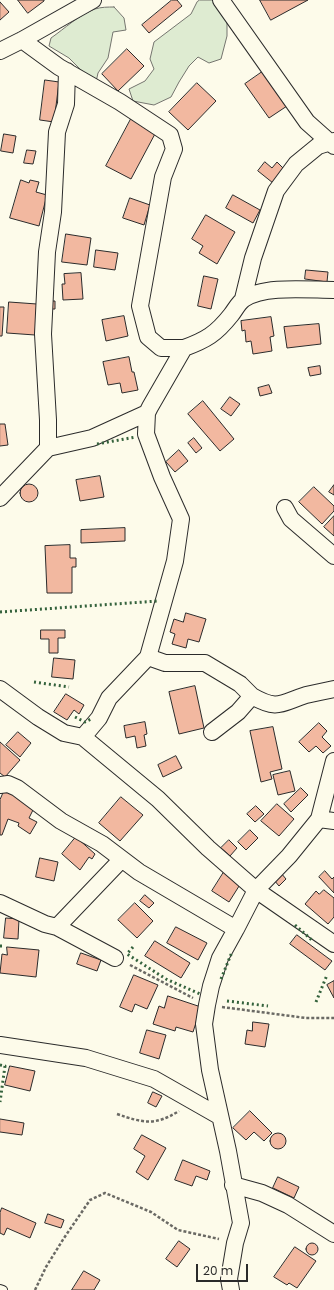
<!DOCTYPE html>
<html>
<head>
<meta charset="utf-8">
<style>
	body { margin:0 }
	#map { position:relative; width:334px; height:1290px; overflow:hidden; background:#fdfbea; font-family:Poppins,sans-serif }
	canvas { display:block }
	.scale { position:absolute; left:196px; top:1264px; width:52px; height:18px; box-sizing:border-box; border:2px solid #2b2b2b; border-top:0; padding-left:5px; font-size:12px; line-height:14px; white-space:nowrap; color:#2b2b2b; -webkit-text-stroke:3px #fdfbea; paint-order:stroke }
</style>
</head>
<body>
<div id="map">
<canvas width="334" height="1290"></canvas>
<div class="scale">20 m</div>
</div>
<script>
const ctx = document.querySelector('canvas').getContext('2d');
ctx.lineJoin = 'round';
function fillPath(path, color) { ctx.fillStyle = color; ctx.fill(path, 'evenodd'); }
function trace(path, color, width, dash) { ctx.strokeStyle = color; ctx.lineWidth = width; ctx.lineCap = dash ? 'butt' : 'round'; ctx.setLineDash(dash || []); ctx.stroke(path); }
const green = new Path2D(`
	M200,0H215L227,16V36L221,59L209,63L198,57L189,66L179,82L171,97L154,105L133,101L129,89L145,81L154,69L150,59L154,42L191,14L197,2Z
	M114,7L124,18L126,30L113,32L108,58L98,73L96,82L81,70L69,58L49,46L51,38C64,29 80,14 95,9C101,7 108,7 114,7Z`);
const building = new Path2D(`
	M18,0H44V1L28,13Z
	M172,0H177L182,6L149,33L142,25Z
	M260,0H308L271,20Z
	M0,2L9,12L0,20Z
	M127,49L144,66L118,91L102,74Z
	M265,70L290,104L269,118L245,84Z
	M45,80L59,82L54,122L40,120Z
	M197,83L216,101L188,130L169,112Z
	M131,119L156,132L131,179L106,166Z
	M4,134L16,136L13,153L1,151Z
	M27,150L36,151L33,164L24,163Z
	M265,162L272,168L277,162L284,169L273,183L258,171Z
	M21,180L29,183L30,180L39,182L36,192L47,195L39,226L10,218Z
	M233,195L260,210L253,223L226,208Z
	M130,198L150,205L144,225L123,218Z
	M206,215L235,232L217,264L199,253L203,246L192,239Z
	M66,234L91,238L87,265L62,262Z
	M96,250L118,253L115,270L94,267Z
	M306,270L328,272L327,282L305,279Z
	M81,273L83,299L63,300L62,284H65L64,274Z
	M204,276L218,279L211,309L198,306Z
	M49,301H55V309H49Z
	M9,302L37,304L35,335L7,333Z
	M0,307H4L2,336H0Z
	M124,316L128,336L106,341L102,320Z
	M271,317L274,336L270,337L272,351L253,354L251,341L246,342L245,330L242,331L241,321Z
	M319,324L321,344L287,348L284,327Z
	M129,357L132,372H134L138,390L122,393L120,383L108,385L103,362Z
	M320,366L321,374L310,376L308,368Z
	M269,385L272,393L260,396L258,388Z
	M230,397L240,404L231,416L221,409Z
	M203,401L234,439L220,451L188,414Z
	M0,424H5L8,445L0,446Z
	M194,438L202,448L196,453L188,443Z
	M179,450L188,461L175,472L166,462Z
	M100,476L104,497L80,501L76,480Z
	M20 493a9 9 0 1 1 18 0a9 9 0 1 1-18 0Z
	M334,485V495L329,492Z
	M314,487L334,506V511L322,524L299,502Z
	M334,516V536L324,527Z
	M125,528V541L81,543V530Z
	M70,545V558H76V567H72V593H47L45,546Z
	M186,613L206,619L199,642L188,639L186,648L172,644L175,634L170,632L174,619L183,622Z
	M41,630H65V638H58V653H49V639H41Z
	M54,658L75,660L73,679L52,677Z
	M195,686L204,728L179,734L169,692Z
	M66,694L84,705L79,714L74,710L67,720L54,712Z
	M145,722L147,734L144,735L146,746L137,748L135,736L126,738L124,726Z
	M319,723L327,731L322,737L331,746L323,753L316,746L309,752L299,742Z
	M273,727L282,769L270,772L272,779L261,782L250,731Z
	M18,732L31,743L20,757L6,745Z
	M0,742L20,760L5,777L0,773Z
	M176,756L182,768L163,777L158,765Z
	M290,771L295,791L278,795L273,775Z
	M301,788L308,795L291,812L284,804Z
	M5,789L34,808L29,818L37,822L30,834L18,826L19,823L8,819L2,835H0V800Z
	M121,797L143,815L120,841L99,823Z
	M277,804L294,819L279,836L261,821Z
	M256,806L264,814L255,822L247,814Z
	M250,830L258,838L246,850L238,842Z
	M76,837L95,854L92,859L89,857L80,870L62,854Z
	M229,840L237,848L230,856L221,848Z
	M40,858L58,862L54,881L36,877Z
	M325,871L332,879L334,877V893L319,877Z
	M224,872L241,883L229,902L212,891Z
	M281,873L286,879L279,886L274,880Z
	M324,890L334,898V917L328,924L305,904L316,891L319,894Z
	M145,895L154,903L149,908L140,901Z
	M135,903L153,921L137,938L118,920Z
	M6,918L19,919L18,939L4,938Z
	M176,927L207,943L198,960L167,943Z
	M297,935L332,961L325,970L290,944Z
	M155,941L190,963L181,978L145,956Z
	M7,947L39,950L36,977L0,973L2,954L7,955Z
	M81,953L101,960L97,971L77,964Z
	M134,975L158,985L147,1009L135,1004L132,1012L120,1007Z
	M334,981V998L327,985Z
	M168,996L201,1007L193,1032L176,1027L175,1031L153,1024L159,1006L164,1008Z
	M253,1022L269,1024L265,1047L245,1044L247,1030L252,1031Z
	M147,1030L166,1035L159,1059L140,1053Z
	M10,1066L35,1071L30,1091L5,1085Z
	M153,1092L162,1096L156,1107L148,1103Z
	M250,1111L272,1133L264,1141L254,1132L246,1140L233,1128Z
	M0,1119L24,1123L22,1135L0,1132Z
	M270 1141a8 8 0 1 1 16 0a8 8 0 1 1-16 0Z
	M142,1135L166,1148L148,1180L136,1172L145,1156L134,1149Z
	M183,1160L210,1171L207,1180L196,1176L192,1186L175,1180Z
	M278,1177L299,1187L294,1198L273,1188Z
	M2,1208L36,1223L30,1238L7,1228L4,1235L0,1233V1213Z
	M48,1214L64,1220L61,1228L45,1223Z
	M179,1241L190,1249L177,1267L166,1259Z
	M306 1249a6 6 0 1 1 12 0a6 6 0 1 1-12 0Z
	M295,1247L316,1261L297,1288L289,1283L287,1285L274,1277Z
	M84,1271L100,1280L94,1290H72Z`);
const path = new Path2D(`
	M130,965L193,998
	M222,1007L306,1018H334
	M117,1114C143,1123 155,1126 179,1111
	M35,1290L46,1267L64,1238L90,1200L105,1193L151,1212L178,1230L219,1239`);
const service = new Path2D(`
	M0,1289L3,1290`);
const minor = new Path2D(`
	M221,0L307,122L334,146
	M22,40L59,67L120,102L170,135L174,149L163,177L140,306L148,337L161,348H184
	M0,51L22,40L93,0
	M243,299L253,258L276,191L296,164L318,146L334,141
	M48,448V420L43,334L47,252L53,212L57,132L66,104L67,71
	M0,498L48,448L92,438L147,413
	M285,508L291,519L334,556
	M148,657L165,663H205L240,684L252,696L238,712L212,732
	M0,689L38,717L64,733L83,737L99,718L109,698L148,657L175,561L181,519L162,477L146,434L147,413L150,407L184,348C206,340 216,334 231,315C235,310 239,302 244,299C264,285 309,290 334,290
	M252,696C278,711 281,703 306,695C315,693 325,691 334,689
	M83,737L158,799L208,848L256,890L334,944
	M0,785L8,784L17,788L61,821L102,844L139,872L236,929
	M319,819L334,821
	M0,903L45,924L57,927L122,859
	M57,927L115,958
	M0,1045L86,1058L154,1079L219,1116
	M233,1185L262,1193L288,1205L334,1234
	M231,1290L229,1279L235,1243L241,1223L228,1151L210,1070L204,1024L207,1005L211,986L220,958L236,929L256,890L289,856L319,819L334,761`);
const hedge = new Path2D(`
	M97,444L136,437
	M0,612L158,601
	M34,682L69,687
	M75,717L85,722L91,719
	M295,925L313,941
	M0,946H4
	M133,947L127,954L166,979L200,994
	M221,979L232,952
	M227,1001L268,1006
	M316,1002L327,975
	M0,1065L5,1066L0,1102`);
fillPath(green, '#deebd1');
trace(green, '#74746e', 1);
fillPath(building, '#f2b8a0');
trace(building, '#2b2b2b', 1);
trace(service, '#2b2b2b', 10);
trace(minor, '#2b2b2b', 18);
trace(path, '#6a6964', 2.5, [3, 2]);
trace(service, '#fdfbea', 8);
trace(minor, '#fdfbea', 16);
trace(hedge, '#34623c', 3, [2, 3]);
</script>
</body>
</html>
